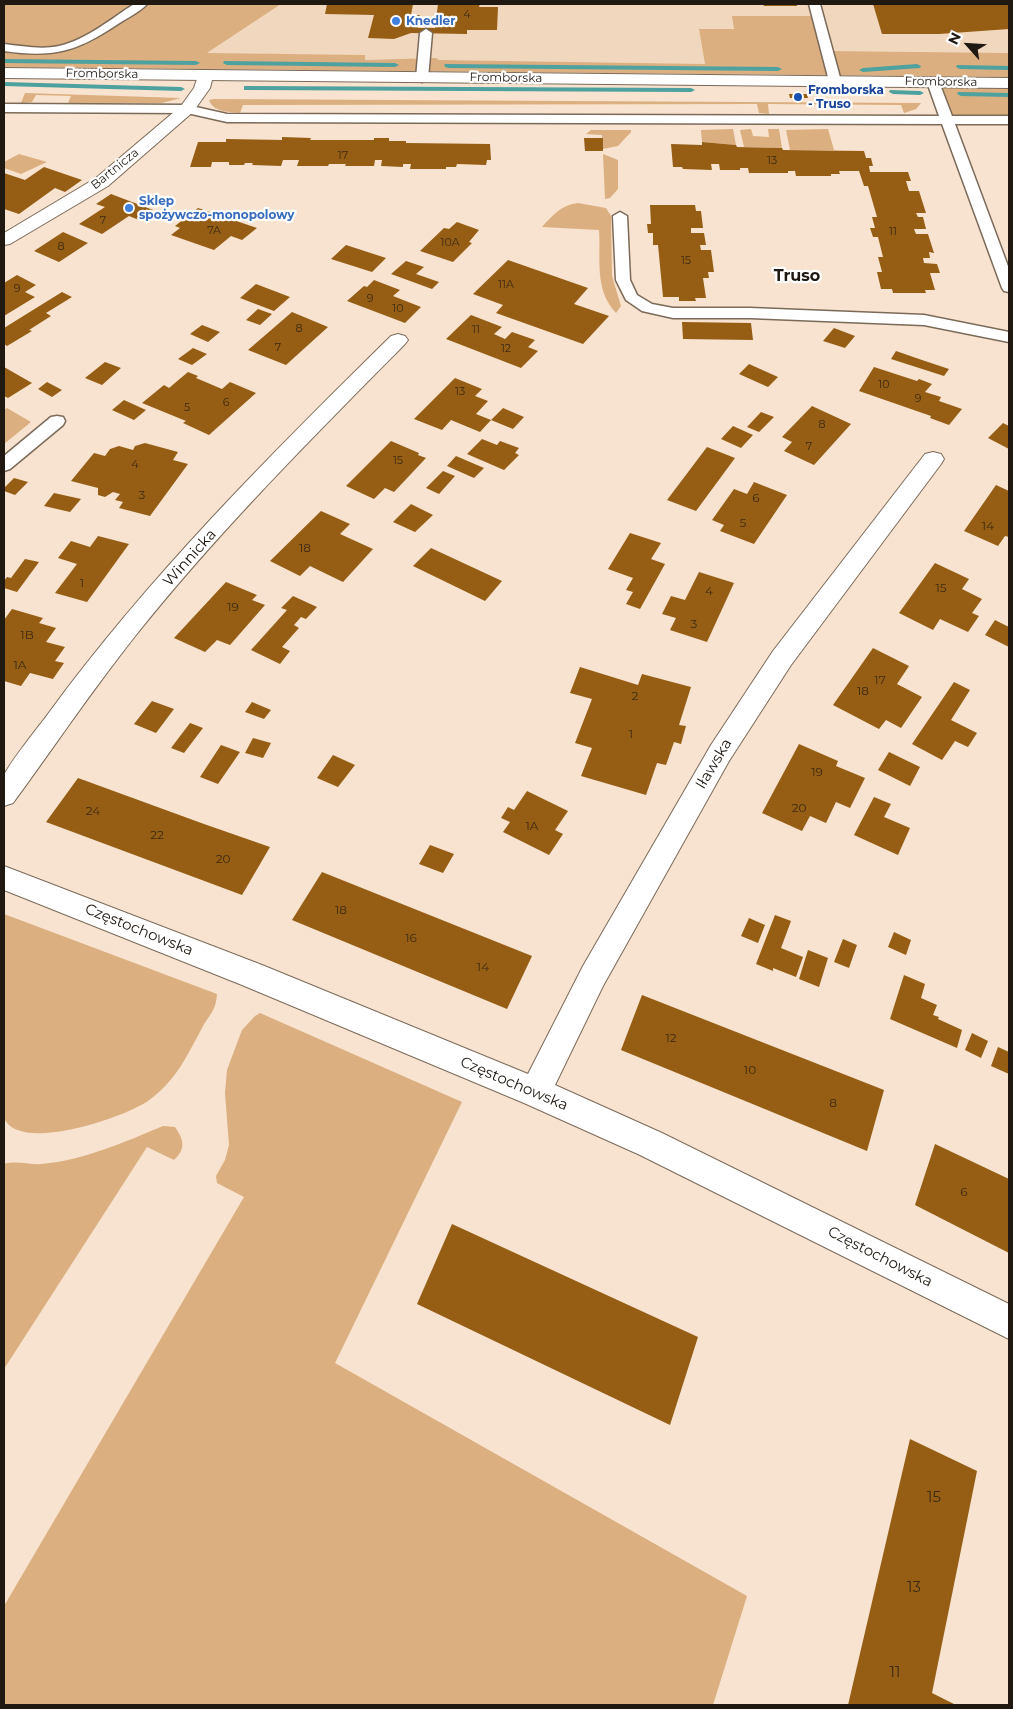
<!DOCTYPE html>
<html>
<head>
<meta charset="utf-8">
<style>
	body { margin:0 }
	#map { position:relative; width:1013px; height:1709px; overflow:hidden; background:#f7e3cf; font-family:Montserrat,sans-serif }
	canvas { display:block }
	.frame { position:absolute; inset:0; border:5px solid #201912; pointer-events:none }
	.north { position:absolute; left:943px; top:20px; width:50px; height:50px; -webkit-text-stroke:4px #fff; paint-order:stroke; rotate:296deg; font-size:14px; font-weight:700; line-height:20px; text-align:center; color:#201912 }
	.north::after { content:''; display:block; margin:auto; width:18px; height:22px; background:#201912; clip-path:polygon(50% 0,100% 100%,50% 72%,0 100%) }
</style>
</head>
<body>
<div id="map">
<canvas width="1013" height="1709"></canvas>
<div class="frame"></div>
<div class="north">N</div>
</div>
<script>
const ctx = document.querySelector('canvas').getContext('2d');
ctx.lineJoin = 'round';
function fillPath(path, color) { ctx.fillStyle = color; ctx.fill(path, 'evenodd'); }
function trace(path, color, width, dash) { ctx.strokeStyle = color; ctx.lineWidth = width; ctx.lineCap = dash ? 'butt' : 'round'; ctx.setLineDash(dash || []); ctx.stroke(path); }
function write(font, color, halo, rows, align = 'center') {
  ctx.font = font + ' Montserrat,sans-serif'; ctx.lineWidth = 4.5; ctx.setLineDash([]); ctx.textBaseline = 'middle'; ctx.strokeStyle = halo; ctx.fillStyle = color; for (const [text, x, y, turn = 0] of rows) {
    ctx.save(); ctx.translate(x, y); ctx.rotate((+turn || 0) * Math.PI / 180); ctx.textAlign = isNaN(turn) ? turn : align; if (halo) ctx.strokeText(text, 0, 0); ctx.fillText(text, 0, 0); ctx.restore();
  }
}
const built = new Path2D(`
	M281,4H1009V53L828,51L818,16H732L734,29H699L706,64L439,60L436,58H415L411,60H364L365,55L206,54Z`);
const green = new Path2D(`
	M4,4H281L207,53L365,55V60L436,58L439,60L705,64L699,29H734L732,16H818L828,51L1009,53V77L4,67Z
	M935,88H1009V120L946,119Z
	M25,93L181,98L162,103H68L71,96L36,95L32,102L21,103Z
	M214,99L921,103L916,109L904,113L901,105L768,104L769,114L759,113L757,104L243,105L240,113C229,112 213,112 209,100Z
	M733,129L736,145L702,142L701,130Z
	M751,129L753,136L769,137L768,129H779L782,148L744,147L740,130Z
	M828,129L834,150H790L786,130Z
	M591,130H631V132L618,146L603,149L602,135L586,134Z
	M19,154L47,162L21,174L4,168V162Z
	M603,154L618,160V189L610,198L605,199Z
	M578,203L606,208L611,216L612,276L621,306L616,313C594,289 601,260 599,230L542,227C553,215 561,205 578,203Z
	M7,408L31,422L4,444V410Z
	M4,914L217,994C216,1011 209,1015 202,1028C187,1056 175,1082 148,1101C125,1117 19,1154 4,1118Z
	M260,1013L462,1102L335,1363L747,1596L713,1705H4V1606L244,1197L217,1183L216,1176L225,1160L229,1145L225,1093L227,1070L242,1030L255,1016Z
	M163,1126L175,1127C184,1140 186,1149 174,1160L147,1147L4,1369V1164C16,1160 29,1165 42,1164C84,1160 125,1142 163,1126Z`);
const stream = new Path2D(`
	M4,59L196,61L200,63L196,65L4,63Z
	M224,61L395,63L399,65L395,67L227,65L223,63Z
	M445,64L778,67L782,69L778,71L448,68L444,66Z
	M917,64L921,66L920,68L863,72L859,70L863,68Z
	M957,65L1009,66V70L960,69L956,67Z
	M4,82L181,87L185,89L181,91L4,86Z
	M244,86L691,88L695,90L691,92L247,90H244Z
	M850,89L881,90L885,92L881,94L853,93L849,91Z
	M890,90L920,91L924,93L920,95L893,94L889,92Z
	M958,92L1009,93V97L961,96L957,94Z`);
const building = new Path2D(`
	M327,4H413L411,15H420L418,28H435L438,4H480L479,7H498L497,30H467V34L411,33L394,39L368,38L374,15L325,14Z
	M763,4H797V6H764Z
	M873,4H1009V29L939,34H882Z
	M789,94H807L808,98H790Z
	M282,137L311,138L310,140H374V138H389V141H406V143L490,144L491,160H487L486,165L457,164L456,167H446V169H410L411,164H403V167L381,166L382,160H375L374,166H345L346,164H329L328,166H297L299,160H283L281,166L252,165L253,163H245L244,165H229V162H212L211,167H190L198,142H226V139L282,140Z
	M584,138H603V151H585Z
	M702,142L736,145L737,147L782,148L783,150L864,151L866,158H871L873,166H869L870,172H908L911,181H906L909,191H919L926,213H916L918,217H923L926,229H914L916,234H928L934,253L929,252L930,258H923L924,263L937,264L940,273H930L935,290H925L926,293H893L892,289H881L877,272H882L878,257H883L878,237H873L870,228H875L872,217H877L868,186H864L859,171H839L840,174H831V176H796L795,171H788V173H749L748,168H740V170H720L719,164H711L712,170L683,169L682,167H673L671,144L702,145Z
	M44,167L82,180L65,192L55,188L19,214L4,209V173L25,180Z
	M111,194L153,210L139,220L129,216L102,234L79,224L105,207L96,204Z
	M650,205H695L696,211H701L703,228H691V233H704L706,245H700L701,250H711L714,272H708L709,278H703L706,298H695L696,301H679V297H663L658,245H653V233H648L647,224H651Z
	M198,208L257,228L242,240L231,236L214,250L171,235L180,228L175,226Z
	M457,222L479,230L469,242L472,243L453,262L420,251L444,228L449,229Z
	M63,232L88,243L59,262L34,251Z
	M346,245L386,258L372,272L331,259Z
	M508,260L588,288L574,304L609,316L583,344L496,313L503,305L473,294Z
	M406,261L424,267L416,274L439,282L432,289L391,274Z
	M17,275L36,285L25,292L35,297L4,316V283Z
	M374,280L400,290L393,296L421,307L405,323L347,301L364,286L367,287Z
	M256,284L290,297L274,311L240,298Z
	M62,292L72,297L46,313L51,316L29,330L32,331L7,346L4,344V328Z
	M258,309L272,314L260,325L246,320Z
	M292,312L328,327L286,365L248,350Z
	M471,315L502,327L494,334L505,339L512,332L535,340L528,347L538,351L521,368L446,339Z
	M682,322L751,323L753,340L683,339Z
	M202,325L220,332L208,342L190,334Z
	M834,328L855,336L845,348L823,341Z
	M193,348L207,354L192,365L178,359Z
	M896,351L922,360L949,369L944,376L891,359Z
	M105,362L121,368L102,385L85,378Z
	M749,364L778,377L768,387L739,374Z
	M4,367L32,383L8,398L4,396Z
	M874,367L917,381L919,379L932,384L925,392L941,397L939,401L962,409L949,425L930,418L931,416L859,391Z
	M188,372L198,376L196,378L222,389L230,382L256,393L209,435L183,423L186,421L142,403L164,385L169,388Z
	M455,378L482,389L475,396L488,401L476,414L491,420L480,432L451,420L442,430L414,419Z
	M47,382L62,390L52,397L38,389Z
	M124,400L146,410L134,420L112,410Z
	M812,406L851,424L814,465L784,451L792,442L782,437Z
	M503,408L524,417L513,429L491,420Z
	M761,412L774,417L759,432L747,427Z
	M1003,423L1009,426V449L988,438Z
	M733,426L753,435L741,448L721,439Z
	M482,439L497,445L500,441L519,448L515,453L519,455L504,470L467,454Z
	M391,441L419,453L418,455L426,458L394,492L385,488L374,499L346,486Z
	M145,443L178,452L173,460L188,464L150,516L119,508L123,502L115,500L120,494L113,492L105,497L98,495V488L71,481L94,453L105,456L110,449L119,446L133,450L135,446Z
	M707,447L735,458L696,511L667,500Z
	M456,456L484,468L474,478L447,466Z
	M443,471L455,476L439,494L426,488Z
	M14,478L28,482L15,495L4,491V488Z
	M754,482L787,495L754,544L720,531L724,525L712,520L734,489L747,494Z
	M996,485L1009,491V537L1005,536L998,546L964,531Z
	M54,493L81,499L70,512L44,506Z
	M411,504L433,515L415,532L393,522Z
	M321,511L350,524L340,534L373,549L343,582L310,566L300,576L270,561Z
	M630,533L661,543L651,559L665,564L640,609L626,604L633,592L626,590L633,578L608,569Z
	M98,536L129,544L87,602L55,593L77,564L58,558L71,541L90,547Z
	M431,548L502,581L485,601L413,566Z
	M25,559L39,562L17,592L4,588V581L7,577L11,578Z
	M935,563L969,579L962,589L982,599L972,613L979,616L968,632L940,619L933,630L899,613Z
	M699,572L734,583L707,642L670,630L676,618L662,614L671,596L685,600Z
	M226,582L257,595L252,600L265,605L230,645L217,640L205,652L174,638Z
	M293,596L317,607L306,619L301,617L294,625L299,628L282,647L290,651L280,664L251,650L287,610L281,608Z
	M12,609L43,618L39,623L56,628L46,642L65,647L55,661L64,663L53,679L30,673L21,686L4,681V620Z
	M995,620L1009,627V647L985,635Z
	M873,648L909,666L897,684L922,697L901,728L886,720L879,729L833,705Z
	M580,667L638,685L642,674L691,687L679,725L686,726L681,744L674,742L666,765L657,763L646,795L581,776L592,748L575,743L592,699L570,693Z
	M954,682L970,690L951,720L977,733L968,747L955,741L942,760L912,744Z
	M152,701L174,709L156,733L134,724Z
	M252,702L271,710L264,719L245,712Z
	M190,723L203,728L184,753L171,748Z
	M253,738L271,743L263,758L245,753Z
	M799,744L838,761L836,766L865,778L850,808L836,802L826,823L810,816L802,831L762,813Z
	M221,745L240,752L218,784L200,777Z
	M889,752L920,767L910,786L878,770Z
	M333,755L355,765L338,787L317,778Z
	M78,778L204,824L270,847L242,895L46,822Z
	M527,791L568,811L555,830L563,834L549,855L503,832L510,822L501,818L508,807L514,810Z
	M874,797L891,804L884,817L910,828L898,855L854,835Z
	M430,845L454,854L443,873L419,864Z
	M322,872L532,956L507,1009L292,920Z
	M775,915L791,921L781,948L803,957L796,977L773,968V971L756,964Z
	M749,918L765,925L758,943L741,936Z
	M894,932L911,940L906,955L888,947Z
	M843,939L857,945L849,968L834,962Z
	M808,950L828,958L819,987L799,979Z
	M904,975L925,984L921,998L937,1005L933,1015L939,1017L938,1019L962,1030L957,1048L890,1019Z
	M642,995L884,1090L867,1151L621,1050Z
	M972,1033L988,1041L981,1058L965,1050Z
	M998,1047L1009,1052V1074L991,1066Z
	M935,1144L1009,1179V1253L915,1205Z
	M452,1224L698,1337L670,1425L417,1304Z
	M910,1439L977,1471L932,1693L956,1705H848Z`);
const service = new Path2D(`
	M134,4H147C140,12 127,18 118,24C76,52 54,58 4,51V44C22,46 41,50 59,46C86,40 111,19 134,4Z
	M809,4H820L841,81L839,84L835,85L829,81Z
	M426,29L432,33L428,78L422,82L416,78L420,33Z
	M933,78L939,82L952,116H1009V124H955L1009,269V292L1004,291L1002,288L942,124L227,122L187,113L4,112V104L187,105L227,114L939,116L927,82Z
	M620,212L627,216L630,280L637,295L652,304L673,308H750L924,315L1009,332V342L924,325L750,318H673L642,311L626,300L616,280L613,216Z
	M57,416L63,417L65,421L63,425L10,469L4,471V456L51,417Z`);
const minor = new Path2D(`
	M205,71L211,73L213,76L210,88L193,112L108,186L10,244L4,245V233L96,178L181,106L194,88L199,73Z
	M398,334L405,336L408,340L405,344C312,438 218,532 136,635C93,689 54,747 13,803L4,806C4,797 2,785 4,776C6,767 40,725 48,714C149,576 269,456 391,336Z
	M933,452L941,454L944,459L941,464L791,665L729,761L603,986L555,1085L662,1133L1009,1304V1339L640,1155L524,1103L242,985L4,890V866L262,965L528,1074L583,966L711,745L773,651L925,454Z`);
const tertiary = new Path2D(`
	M4,68L1009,78V88L4,78Z`);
const markers = [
	[396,21,5,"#3f7fe0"],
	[798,97,5,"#1a4fb4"],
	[129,208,5,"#3f7fe0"]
];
const farNumbernames = [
	["4",467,15],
	["17",343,156],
	["13",772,161],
	["7",103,221],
	["7A",214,231],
	["11",893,232],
	["10A",450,243],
	["8",61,247],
	["15",686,261],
	["11A",506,285],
	["9",17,289],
	["9",370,299],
	["10",398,309],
	["8",299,329],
	["11",476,330],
	["7",278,348],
	["12",506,349],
	["10",884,385],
	["13",460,392],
	["9",918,399],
	["6",226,403],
	["5",187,408],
	["8",822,425],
	["7",809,447],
	["15",398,461],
	["4",135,465]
];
const farShopnames = [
	["Knedler",406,21],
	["Sklep",139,201],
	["spożywczo-monopolowy",139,215]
];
const farStreetnames = [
	["Fromborska",102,74,1],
	["Fromborska",506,78,1],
	["Fromborska",941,82,1],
	["Bartnicza",115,169,-39]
];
const farTransitnames = [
	["Fromborska",808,90],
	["- Truso",808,104]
];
const numberNames = [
	["3",142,495],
	["6",756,498],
	["5",743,523],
	["14",988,526],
	["18",305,548],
	["1",82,583],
	["15",941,588],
	["4",709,591],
	["19",233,607],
	["3",694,624],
	["1B",27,635],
	["1A",20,665],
	["17",880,680],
	["18",863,691],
	["2",635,696],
	["1",631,734],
	["19",817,772],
	["20",799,808],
	["24",93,811],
	["1A",532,826],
	["22",157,835],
	["20",223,859],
	["18",341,910],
	["16",411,938],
	["14",483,967],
	["12",671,1038],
	["10",750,1070],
	["8",833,1103],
	["6",964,1192]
];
const streetNames = [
	["Winnicka",190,558,-48],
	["Iławska",714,764,-59],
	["Częstochowska",139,930,22],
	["Częstochowska",514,1084,23],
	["Częstochowska",880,1257,27]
];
const nearNumbernames = [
	["15",934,1498],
	["13",914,1588],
	["11",895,1673]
];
const farDistrictnames = [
	["Truso",797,276]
];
fillPath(built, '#f0d7be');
fillPath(green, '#dbaf7f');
fillPath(stream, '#4da19f');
fillPath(building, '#955e14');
trace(service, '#7b6a58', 3);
trace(minor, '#7b6a58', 2);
trace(tertiary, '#7b6a58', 2);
fillPath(service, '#fff');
fillPath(minor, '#fff');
fillPath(tertiary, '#fff');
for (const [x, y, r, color] of markers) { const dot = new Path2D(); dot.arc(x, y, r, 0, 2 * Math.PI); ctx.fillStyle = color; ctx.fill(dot); trace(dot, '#fff', 2); }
write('11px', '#3d2a12', null, farNumbernames);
write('bold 12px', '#366cbe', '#fff', farShopnames, 'left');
write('12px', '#201912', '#fff', farStreetnames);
write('bold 12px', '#164399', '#fff', farTransitnames, 'left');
write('12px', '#3d2a12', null, numberNames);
write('15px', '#201912', '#fff', streetNames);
write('15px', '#3d2a12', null, nearNumbernames);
write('bold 16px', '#201912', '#fff', farDistrictnames);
</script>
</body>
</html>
